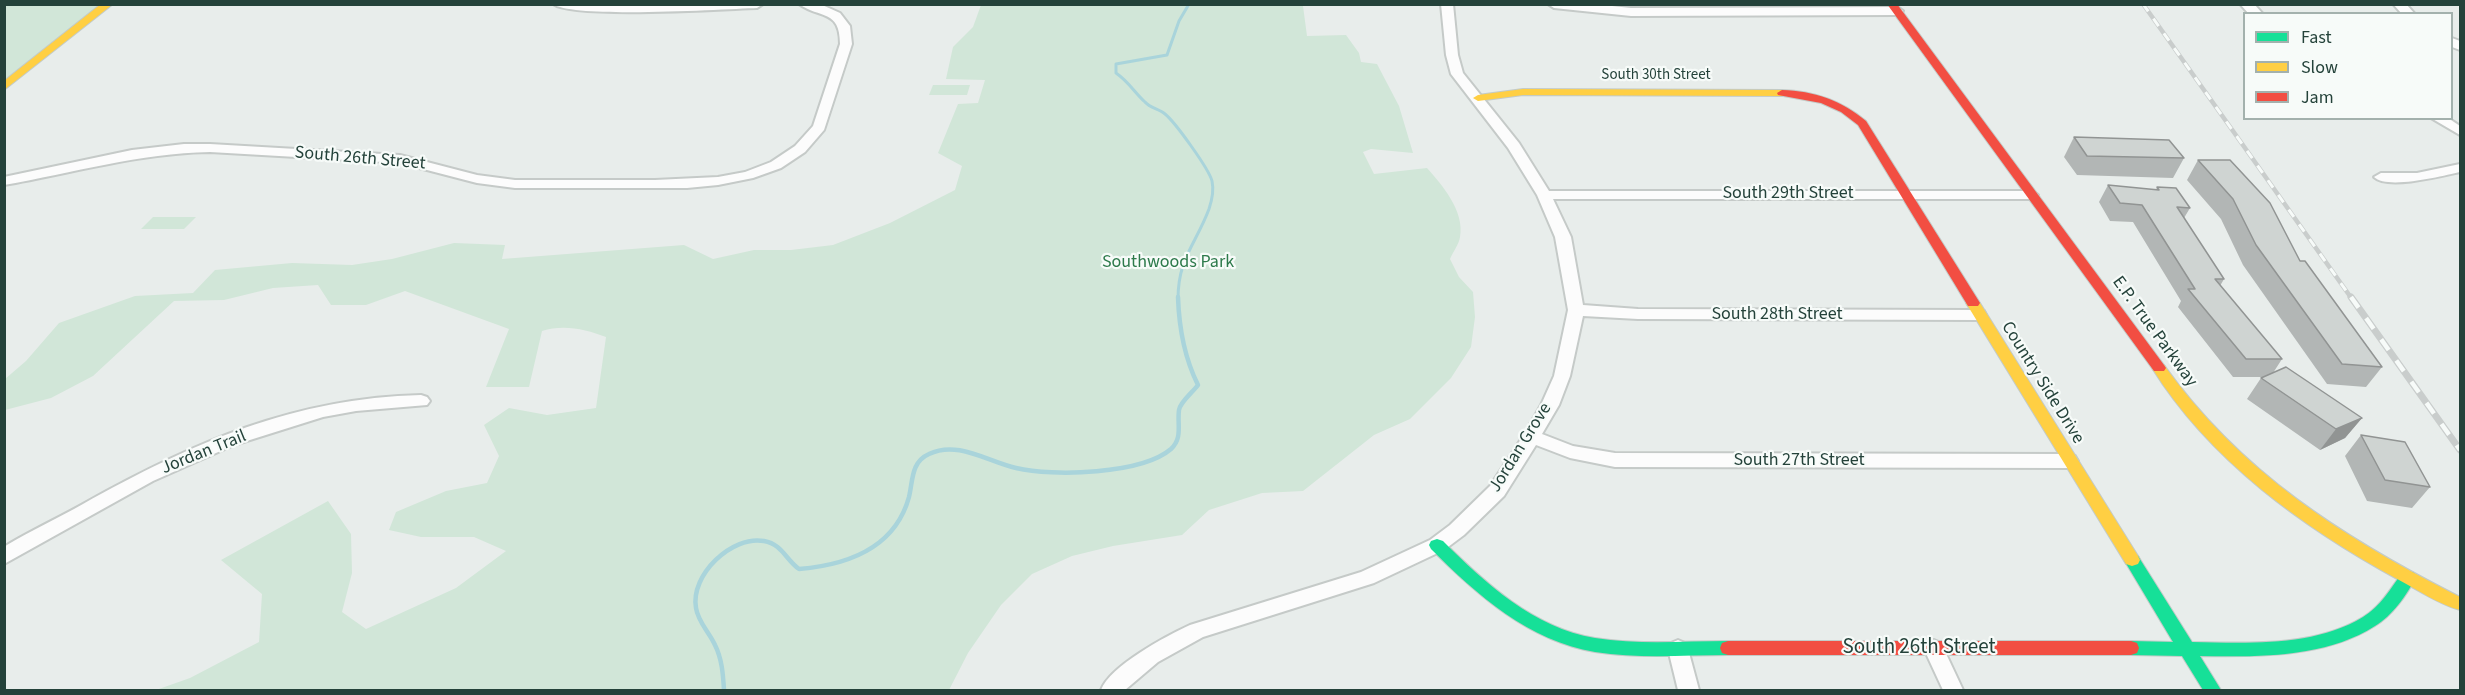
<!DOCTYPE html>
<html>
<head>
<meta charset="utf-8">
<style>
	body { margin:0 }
	#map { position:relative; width:2465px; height:695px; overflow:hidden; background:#e8edeb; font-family:"Source Sans 3",sans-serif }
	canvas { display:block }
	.frame { position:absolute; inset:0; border:6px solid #24423a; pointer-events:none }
	.legend { position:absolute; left:2243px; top:12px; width:210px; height:108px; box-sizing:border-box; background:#f7fbf9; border:2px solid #a3b1ad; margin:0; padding:8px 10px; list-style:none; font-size:18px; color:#24423a }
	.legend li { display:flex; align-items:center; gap:12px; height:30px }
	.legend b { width:30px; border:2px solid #a3b1ad }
</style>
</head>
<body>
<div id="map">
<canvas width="2465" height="695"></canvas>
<div class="frame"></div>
<ul class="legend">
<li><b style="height:8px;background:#16e098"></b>Fast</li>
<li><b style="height:8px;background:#ffcf43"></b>Slow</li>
<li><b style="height:8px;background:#f24e42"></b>Jam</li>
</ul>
</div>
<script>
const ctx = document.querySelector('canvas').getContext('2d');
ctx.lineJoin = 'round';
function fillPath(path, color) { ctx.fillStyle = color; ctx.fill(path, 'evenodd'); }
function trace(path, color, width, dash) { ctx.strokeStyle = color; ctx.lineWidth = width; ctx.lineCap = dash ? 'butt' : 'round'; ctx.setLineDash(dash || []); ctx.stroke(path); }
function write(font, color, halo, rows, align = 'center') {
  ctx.font = font + ' "Source Sans 3",sans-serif'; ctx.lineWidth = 4.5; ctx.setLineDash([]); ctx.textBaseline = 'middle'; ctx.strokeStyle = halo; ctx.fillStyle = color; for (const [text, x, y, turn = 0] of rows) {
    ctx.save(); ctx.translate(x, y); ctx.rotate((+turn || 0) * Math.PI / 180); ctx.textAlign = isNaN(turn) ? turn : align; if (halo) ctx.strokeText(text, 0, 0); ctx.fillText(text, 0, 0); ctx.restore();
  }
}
const green = new Path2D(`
	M5,5H103L5,82Z
	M981,5H1312L1303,6L1307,36L1346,35L1359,53L1361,62L1377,64L1399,106L1413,153L1371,149L1363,152L1374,174L1427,168C1442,185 1465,211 1460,237C1459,244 1453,252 1450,259L1459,277L1473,292L1475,317L1471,347L1451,378L1410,419L1374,435L1303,491L1262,493L1209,510L1182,535L1113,546L1072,556L1032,574L1001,605L968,653L949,690H156L190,678L259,642L262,594L221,560L328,501L351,534L352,573L342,612L366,629L456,588L506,551L474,537H421L389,530L396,512L446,491L487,483L499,456L484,425L509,408L547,415L596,408L606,337C586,329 563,324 542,331L529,387H486L509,329L405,291L366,305H331L318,285L273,288L224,300L174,301L93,376L51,398L5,410V379L26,361L59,323L135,296L193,293L215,270L292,263L352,265L392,259L454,243L505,245L502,259L684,245L713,259L754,250H791L833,245L890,223L955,190L962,166L938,153L958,104L978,103L985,80L946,79L953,47L973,27Z
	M933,85H970L967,95H929Z
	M153,217H196L184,229H141Z`);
const streamFar1 = new Path2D(`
	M1178,299C1178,258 1196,244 1209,209C1212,200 1214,190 1212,181C1209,169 1175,122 1165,114C1159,109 1150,108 1145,102C1134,92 1129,82 1116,73V64L1167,55L1179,21L1189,4`);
const stream = new Path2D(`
	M724,690C723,674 722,659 715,645C709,632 698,622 696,608C690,575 732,535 764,541C782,544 786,560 799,569C847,565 895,548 909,497C913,480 911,462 929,454C958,440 988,462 1016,468C1053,477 1142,474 1171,449C1183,438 1177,424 1179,410C1180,402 1193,392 1198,385C1184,357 1179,328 1178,297`);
const street = new Path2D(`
	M553,4H763L757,8C725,9 573,19 553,4Z
	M799,4H820L840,13L850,26L852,44L824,130L805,152L781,168L753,178L718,185L687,188H515L477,183L400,163L210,152C140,153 73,173 4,185V177L132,150L184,144H210L400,155L477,175L515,180H655L718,177L745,172L771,162L795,146L813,126L840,44C840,9 820,19 799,4Z
	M1441,4H1453L1458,55L1463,73L1519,143L1549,191H2031L2038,195L2031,199H1553L1571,237L1583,305L1638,309L1978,310L1984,311L1986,315L1984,319L1978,320L1638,319L1583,316L1570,376L1559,405L1542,434L1573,446L1615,453L2069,454L2075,456L2078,461L2075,466L2069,468L1615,467L1570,458L1536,445L1504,496L1464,535L1444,550L1374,583L1203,637L1158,662L1125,690H1101C1110,666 1166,636 1190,625L1361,572L1430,540L1450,525L1490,486L1525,433L1541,405L1554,376L1568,310L1555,237L1537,195L1508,148L1451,74L1446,55Z
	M1548,4H1593L1631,8L1897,7L1903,11L1897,15L1631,16L1554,8Z
	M2240,4H2254L2263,14H2249Z
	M2393,4H2406L2415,14H2402Z
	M2452,38L2460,41V50L2452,47Z
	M2431,118H2448L2460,126V135Z
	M2460,164V172C2442,176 2387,190 2374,177L2381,173H2417Z
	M421,395L427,397L430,401L427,405L356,411L323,417L234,445L153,481L4,564V547L7,545C32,530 58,518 83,504C192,443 294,398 421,395Z
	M1678,640L1685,643L1688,649L1699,690H1678L1668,649L1671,643Z
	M1934,640L1941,643L1963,690H1943L1924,649L1927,643Z`);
const fast = new Path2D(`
	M1437,539L1443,541C1485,583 1534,628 1595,638C1639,645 1684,641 1728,641L1734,643L1736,648L1734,653L1728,655C1684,655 1639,659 1595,652C1529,641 1477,595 1431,549L1429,545L1431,541Z
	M2132,554L2138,556L2192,642C2247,643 2314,647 2363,617C2380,607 2391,588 2402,573L2408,571L2414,573L2416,577C2407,595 2392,616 2375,626C2325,658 2258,657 2200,656L2221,690H2203L2182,656L2131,655L2125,653L2123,648L2125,643L2131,641L2173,642L2124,560L2126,556Z`);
const slow = new Path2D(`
	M101,4H113L4,90V81Z
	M1523,89L1782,90L1787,93L1782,96L1523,95L1478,101L1473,98L1478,95Z
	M1973,299L1980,303L2138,556L2140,560L2138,564L2132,566L2126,564L1966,303Z
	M2159,363L2164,365C2241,473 2344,538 2460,597V610C2440,605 2418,590 2399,580C2304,528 2210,461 2152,368Z`);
const jam = new Path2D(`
	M1887,4H1897L2164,365L2166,368L2164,371H2154Z
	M1782,90C1814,91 1841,100 1866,121L1980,303L1978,306H1968L1858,125L1841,112L1821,103L1778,95L1777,93Z
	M1728,641H2131L2137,643L2139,648L2137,653L2131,655H1728L1722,653L1720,648L1722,643Z`);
const railFar1 = new Path2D(`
	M2143,4L2352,299`);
const rail = new Path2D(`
	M2351,297L2460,450`);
const wall = new Path2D(`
	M2074,137L2184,158L2173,178L2077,175L2064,157Z
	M2198,160L2300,261L2382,367L2366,387L2327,384L2243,265L2221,219L2187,180Z
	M2108,185L2156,190L2157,187L2190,208L2184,218L2224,279L2220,286L2282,359L2273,373L2362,418L2345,438L2320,450L2247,399L2261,378L2263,377H2233L2178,307L2181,301L2133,222L2110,221L2099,202Z
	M2361,435L2430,487L2412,508L2367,501L2345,456Z`);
const shadedWall = new Path2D(`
	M2362,418L2345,438L2320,450L2336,429Z`);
const building = new Path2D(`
	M2074,137L2169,140L2184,158L2087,156Z
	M2198,160H2230L2270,203L2300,261H2305L2382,367L2342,364L2256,245L2233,199Z
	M2108,185L2159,190L2157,187L2176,188L2190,208L2177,207L2224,279H2215L2282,359H2246L2188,289H2195L2142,205L2120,203Z
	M2286,367L2362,418L2336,429L2261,378Z
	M2361,435L2405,442L2430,487L2385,480Z`);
const farStreetnames = [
	["South 30th Street",1656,76]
];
const streetNames = [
	["South 26th Street",360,159,5],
	["South 29th Street",1788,194],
	["South 28th Street",1777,315],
	["E.P. True Parkway",2154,332,54],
	["Country Side Drive",2042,383,58],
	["Jordan Grove",1521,448,-58],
	["Jordan Trail",204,453,-22],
	["South 27th Street",1799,461]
];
const parkNames = [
	["Southwoods Park",1168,263]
];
const nearStreetnames = [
	["South 26th Street",1919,648]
];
fillPath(green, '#d1e6d8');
trace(streamFar1, '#a9d4db', 3);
trace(stream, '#a9d4db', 4.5);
trace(street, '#c5cac8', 4);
trace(fast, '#c3cbc8', 2);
trace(slow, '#c3cbc8', 2);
trace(jam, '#c3cbc8', 2);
fillPath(street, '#fcfcfc');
fillPath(fast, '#16e098');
fillPath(slow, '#ffcf43');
fillPath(jam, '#f24e42');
trace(railFar1, '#c9cdcc', 4.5);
trace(rail, '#c9cdcc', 7);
trace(railFar1, '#f7fbf9', 3, [9]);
trace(rail, '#f7fbf9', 4.5, [13]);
fillPath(wall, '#b2b6b5');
fillPath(shadedWall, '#919493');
fillPath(building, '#cfd4d2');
trace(building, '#919493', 1.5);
write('15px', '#24423a', '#f7fbf9', farStreetnames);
write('18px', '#24423a', '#f7fbf9', streetNames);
write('18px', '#2d7a4b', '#f7fbf9', parkNames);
write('21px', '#24423a', '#f7fbf9', nearStreetnames);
</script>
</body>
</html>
